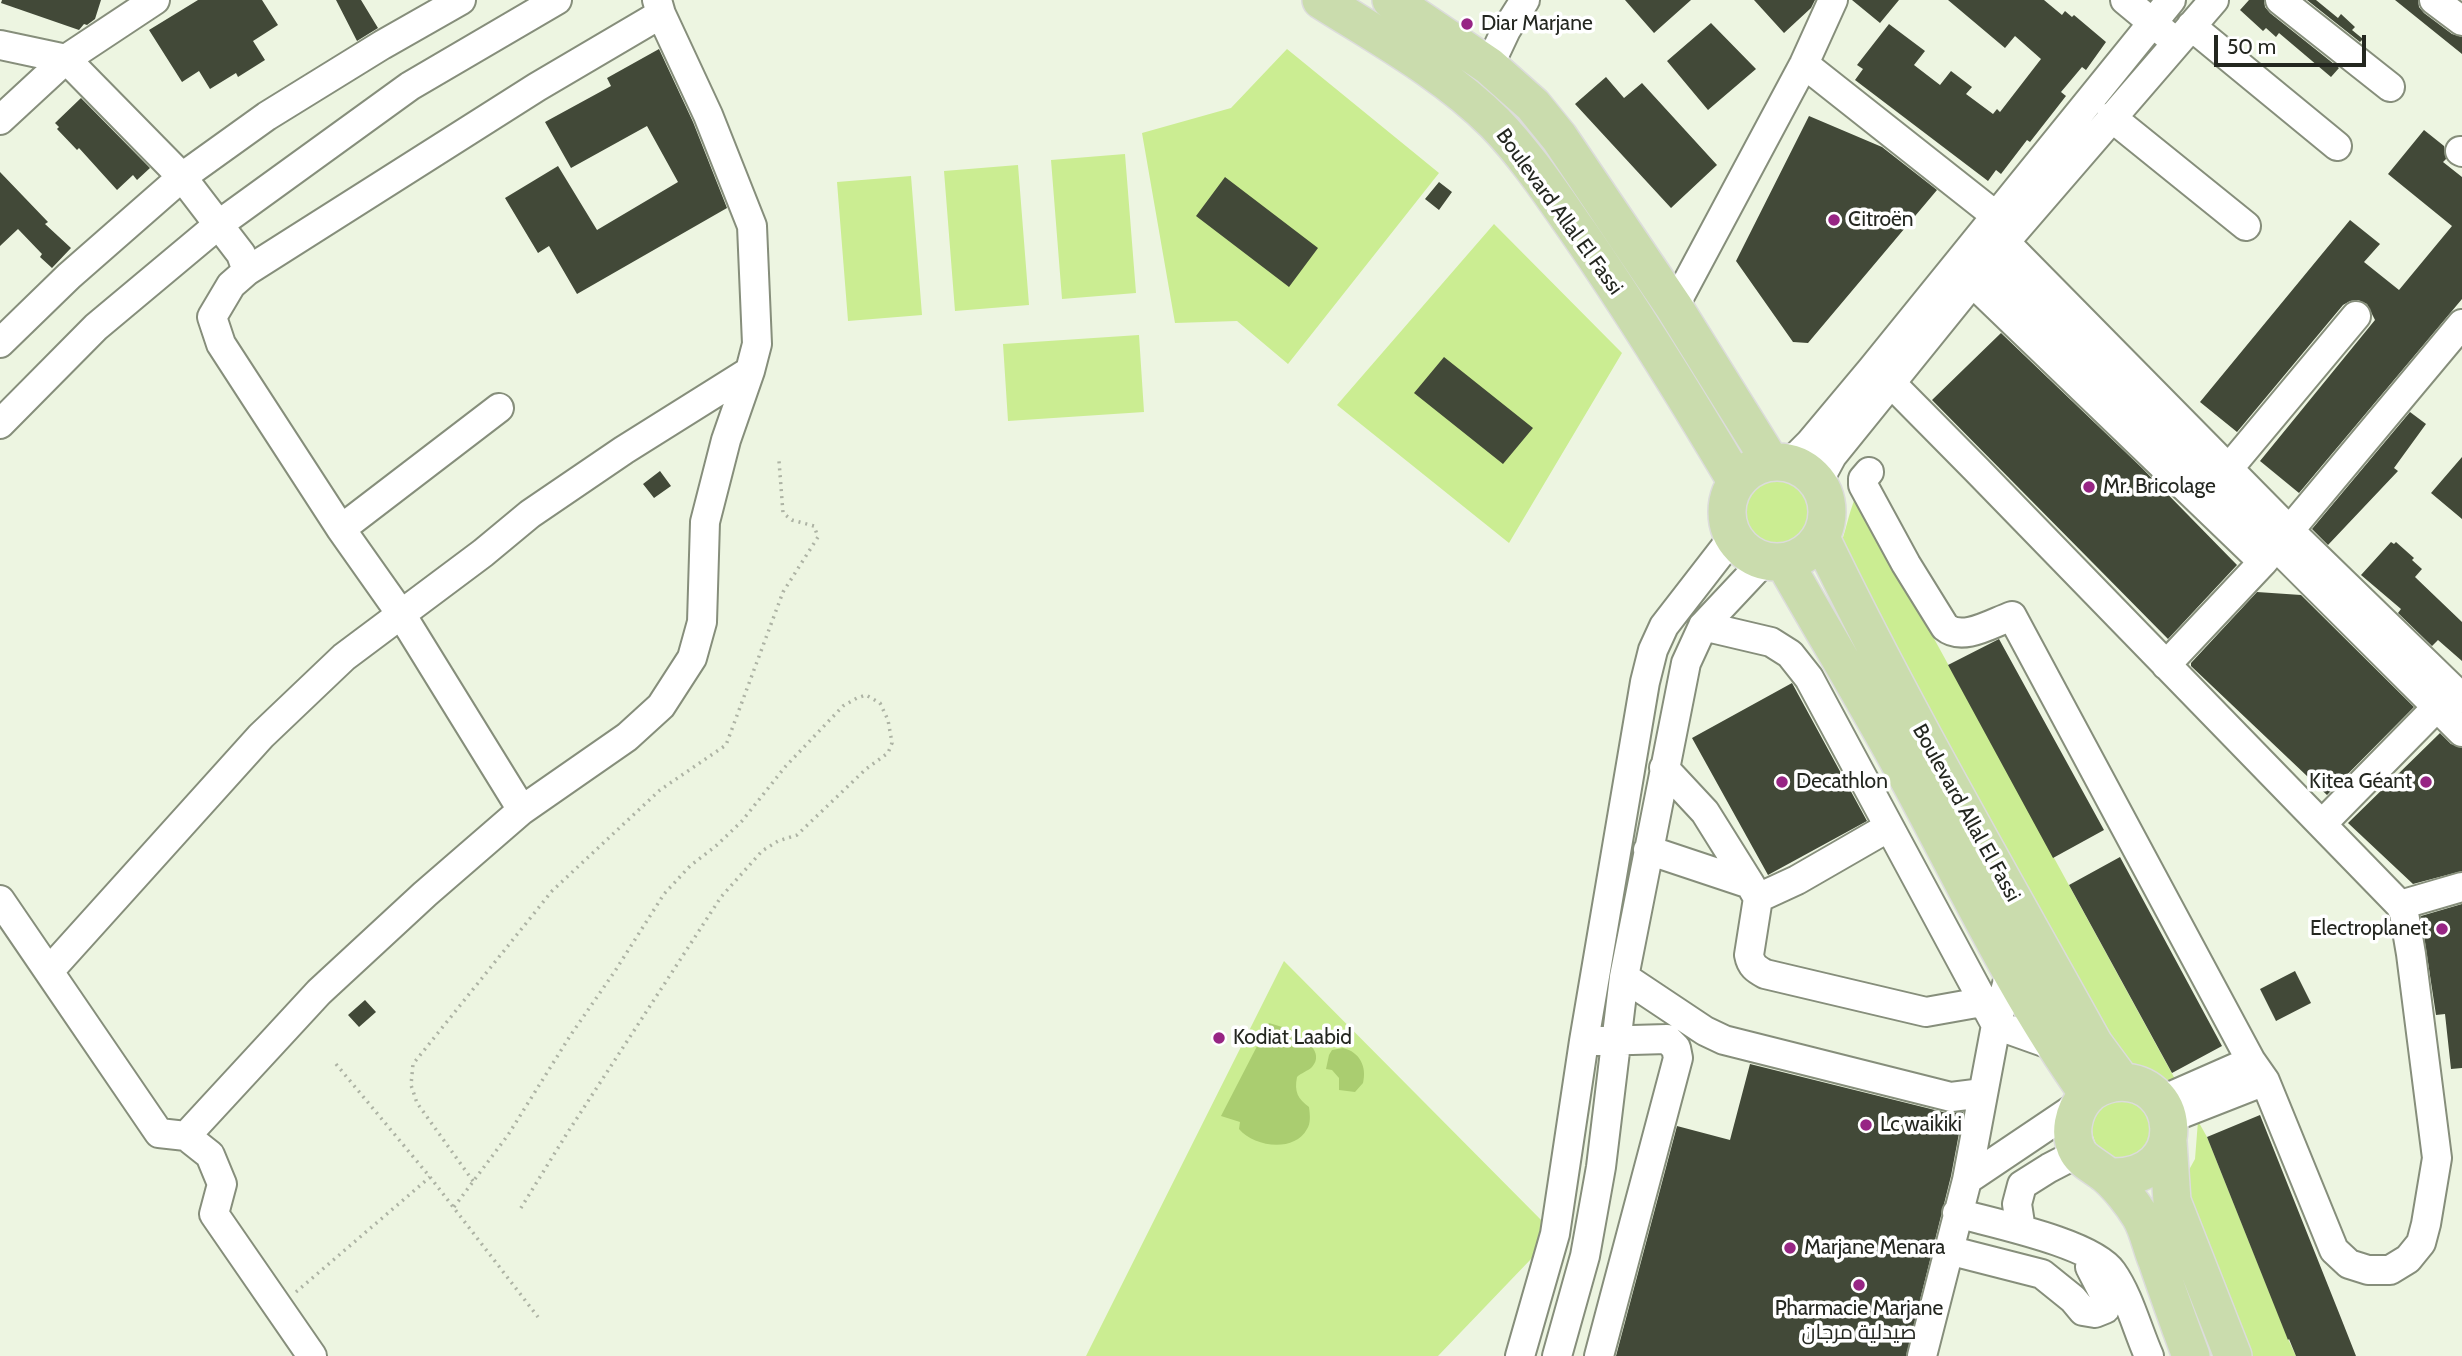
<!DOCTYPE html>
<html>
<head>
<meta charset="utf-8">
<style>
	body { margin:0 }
	#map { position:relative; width:2462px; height:1356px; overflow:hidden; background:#edf5e1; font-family:Cabin,sans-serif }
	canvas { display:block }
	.scale { position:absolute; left:2214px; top:35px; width:152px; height:32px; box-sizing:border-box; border:4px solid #242720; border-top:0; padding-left:9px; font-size:21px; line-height:24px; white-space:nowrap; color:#242720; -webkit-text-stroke:5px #fff; paint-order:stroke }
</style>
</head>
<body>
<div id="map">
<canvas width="2462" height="1356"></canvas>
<div class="scale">50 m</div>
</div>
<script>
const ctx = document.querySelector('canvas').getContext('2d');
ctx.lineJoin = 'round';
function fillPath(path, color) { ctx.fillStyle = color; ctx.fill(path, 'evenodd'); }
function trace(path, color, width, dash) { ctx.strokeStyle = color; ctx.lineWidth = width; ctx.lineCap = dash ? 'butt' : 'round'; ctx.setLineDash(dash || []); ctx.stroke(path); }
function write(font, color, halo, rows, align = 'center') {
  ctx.font = font + ' Cabin,Cairo,sans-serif'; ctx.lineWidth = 7; ctx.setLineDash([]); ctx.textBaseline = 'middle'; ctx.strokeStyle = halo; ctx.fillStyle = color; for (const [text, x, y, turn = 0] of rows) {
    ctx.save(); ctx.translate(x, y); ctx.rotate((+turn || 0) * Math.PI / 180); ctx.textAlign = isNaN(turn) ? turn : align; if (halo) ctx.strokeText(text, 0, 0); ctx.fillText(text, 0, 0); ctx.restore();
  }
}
const green = new Path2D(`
	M1287,49L1439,173L1288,364L1237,321L1175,323L1142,133L1231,108Z
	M1125,154L1136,293L1062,299L1051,160Z
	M1018,165L1029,305L955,311L944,171Z
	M911,176L922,315L848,321L837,182Z
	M1494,224L1622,353L1509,543L1337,405Z
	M1139,335L1144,412L1008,421L1003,344Z
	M1742 509a34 34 0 1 1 68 0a34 34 0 1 1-68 0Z
	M1856,496L2181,1090L2160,1077L2121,1069L1838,551C1846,533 1848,514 1856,496Z
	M1284,961L1555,1234L1438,1356H1086Z
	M2124,1093L2161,1125L2142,1158C2133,1159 2121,1161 2113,1159C2093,1152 2085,1123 2099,1106C2104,1100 2116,1096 2124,1093Z
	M2198,1121L2207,1137L2288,1339L2296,1356H2248L2179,1188L2195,1159Z`);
const water = new Path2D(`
	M1269,1023L1292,1030L1289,1036C1305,1036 1325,1053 1312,1067C1308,1071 1301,1073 1297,1077C1294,1092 1298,1099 1309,1107C1310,1115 1311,1123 1307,1129C1294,1153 1254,1147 1239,1129L1240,1122L1221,1116Z
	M1343,1048C1360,1052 1367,1067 1363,1083L1355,1092L1339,1090V1078L1332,1070L1326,1069L1329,1055L1332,1050Z`);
const building = new Path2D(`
	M2,0H101L95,19L87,25L84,24L79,30L1,3Z
	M198,0H262L278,25L253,41L265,60L238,77L236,73L210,89L199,71L182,82L149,30Z
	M336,0H361L378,28L357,41Z
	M1625,0H1691L1654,33Z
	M1754,0H1815L1811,8L1784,33Z
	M1852,0H1899L1880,23Z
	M1948,0H2044L2062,15L2065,11L2072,17L2074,15L2106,42L2086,70L2082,67L2061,92L2066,96L2030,142L2027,140L2001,174L1996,170L1988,181L1855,80L1863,69L1857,65L1889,24L1925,51L1914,65L1940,85L1951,71L1972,87L1966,94L1993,114L1997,109L2000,112L2041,59L2015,36L2005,48Z
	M2249,0H2264L2265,7L2270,13L2339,68L2331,77L2279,33L2276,37L2266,28L2263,31L2240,10Z
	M2307,0H2316L2338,18L2341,14L2355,27L2352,30L2363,39L2360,42Z
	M2395,0H2418L2419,7L2424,13L2452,34L2462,37V54Z
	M1711,23L1756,69L1708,110L1667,61Z
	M659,49L693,122L727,208L577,294L549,246L538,253L505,198L558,166L597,230L678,182L647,126L571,168L545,122L611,86L607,78Z
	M1606,77L1624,98L1642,83L1717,165L1671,208L1575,104Z
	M81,98L150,168L137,180L133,175L117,190L79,148L77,150L57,129L59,127L55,123Z
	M1809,116L1882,147L1937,190L1808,343L1793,342L1736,261Z
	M2424,130L2444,146L2446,159L2443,162L2462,177V299L2299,493L2260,461L2375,320L2367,304L2358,300L2350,301L2343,305L2237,432L2200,402L2350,220L2380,244L2364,262L2399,290L2452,226L2388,174Z
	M0,172L48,222L45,224L71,248L52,268L40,257L42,254L18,229L0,246Z
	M1225,177L1318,248L1289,287L1196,216Z
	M1439,182L1452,192L1439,210L1425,199Z
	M2001,333L2142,468L2237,565L2168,639L1932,400Z
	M1444,357L1533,428L1503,464L1414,393Z
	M2410,412L2426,424L2394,468L2398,471L2328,545L2312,529Z
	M2462,457V519L2431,493Z
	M660,471L671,486L654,498L643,484Z
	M2391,542L2394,544L2396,542L2414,558L2412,560L2422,569L2415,577L2462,622V661L2438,640L2432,646L2398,613L2401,609L2361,575Z
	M2257,592L2301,595L2414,707L2327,795L2191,666V663Z
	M1999,639L2104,830L2053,858L1948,665Z
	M1792,683L1867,821L1768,875L1692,738Z
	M2440,733L2451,744L2462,748V871L2413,884L2348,823Z
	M2120,857L2222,1046L2172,1073L2069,885Z
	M2462,904V1068L2451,1069L2445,1014L2436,1015L2421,916Z
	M2295,971L2311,1003L2276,1021L2260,989Z
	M365,1000L376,1012L359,1027L348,1015Z
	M1750,1064L1947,1113L1963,1112L1951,1176L1906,1356H1616L1677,1126L1730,1140Z
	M2260,1115L2341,1318L2356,1356H2296L2289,1339L2288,1340L2207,1137Z`);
const path = new Path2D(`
	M336,1064L430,1177L538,1317
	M473,1181L417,1103L411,1085L413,1064L552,891L660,790L726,745L783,592L818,537L814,526L792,520L783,513L779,461
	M454,1207L508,1135L570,1036L615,971L664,894L690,866L717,845L742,821L785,767L843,706L857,698L866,695L880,703L888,720L892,743L888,753L866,769L797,835L778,841L762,851L721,897L566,1135L519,1211
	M296,1292L430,1177`);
const minor = new Path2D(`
	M2125,0L2166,34
	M2280,0L2390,87
	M2434,0L2462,21
	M2191,26L2337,146
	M0,45L66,59L182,177L241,254L247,271L231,285L212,317L221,344L341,529L401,614L522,810
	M1804,64L1995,215
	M1489,66L1506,30L1525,0
	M2111,117L2246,226
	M0,120L66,59L155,0
	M2460,151L2462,152
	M1987,227L2005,242L2290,531L2462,698
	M1974,245L2462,732
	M247,271L537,87L661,14
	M1972,282L2263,562L2462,324
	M1674,307L1804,64L1833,0
	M0,343L69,276L182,177L267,116L382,45L461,0
	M0,424L96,327L218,225L410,86L557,0
	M1790,463L1810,443L1872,369L2171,0
	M2229,468L2356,316
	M1869,472L1863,479V485L1906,564L1945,627C1963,642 1992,623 2012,616L2251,1061L2265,1081L2334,1250L2349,1264L2368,1270H2390L2408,1259L2421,1243L2426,1224L2437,1158L2411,954L2404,913L2400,905L1977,470L1890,382L1872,369
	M1818,482L1832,456L2005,242L2214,0
	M341,529L499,408
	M1703,626L1771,642L1790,654L1809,678L1996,1025L2055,1046
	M2166,665L2263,562
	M1664,768L1705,812L1750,884
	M2322,824L2437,707
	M1648,850L1750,884L1758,898L1749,955C1751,966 1756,969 1765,974L1926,1012L1982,1002
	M1758,898L1797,880L1889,827
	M0,900L159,1133L186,1136L210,1155L222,1184L214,1214L312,1356
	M2400,905L2462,887
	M50,970L261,736L344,657L483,553L530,514L624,450L750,371L757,344L752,226L708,115L661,14L657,0
	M1624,977L1705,1031L1724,1040L1951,1097L1983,1093
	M1597,1041L1667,1039L1676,1048L1678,1058L1599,1356
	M2160,1101L2251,1061
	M2168,1119L2265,1081
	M186,1136L319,992L425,894L522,810L627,737L661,706L692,658L702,622L705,522L726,440L750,371
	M1967,1180L1996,1025L2010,973
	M1957,1213C1992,1223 2092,1243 2112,1272C2129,1296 2137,1329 2149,1356
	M2021,1230L2017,1204L2022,1185L2049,1168L2078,1153
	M1948,1250L2042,1274L2073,1299L2083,1311L2095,1313L2105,1309V1296L2090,1267
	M1520,1356L1555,1234L1584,1041L1645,682L1653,650L1664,626L1733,537
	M1557,1356L1585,1256L1601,1167L1624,977L1686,663L1703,626L1764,561
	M1922,1356L1967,1180L2080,1104`);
const major = new Path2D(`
	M1321,0C1381,38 1445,73 1495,123C1527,156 1553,196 1579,233C1635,314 1686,397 1736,481
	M1391,0L1489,66L1533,105L1559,137L1674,307L1770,461
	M1727 512a50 50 0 1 1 100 0a50 50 0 1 1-100 0Z
	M1821,538C1904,710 2001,876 2094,1044L2122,1082
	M1784,562C1828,639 1874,715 1916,793C1971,896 2021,1000 2088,1094
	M2168,1142L2172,1201L2233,1356
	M2109,1177C2194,1181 2182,1073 2113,1083C2103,1085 2093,1089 2086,1097C2073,1111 2068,1135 2078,1152C2083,1161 2098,1168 2106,1175C2118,1185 2132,1203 2140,1216C2148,1229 2151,1247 2157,1261C2168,1293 2179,1324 2191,1356`);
const markers = [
	[1467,24,7,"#972584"],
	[1834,220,7,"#972584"],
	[2089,487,7,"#972584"],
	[1782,782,7,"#972584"],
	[2426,782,7,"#972584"],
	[2442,929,7,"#972584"],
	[1219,1038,7,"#972584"],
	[1866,1125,7,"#972584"],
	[1790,1248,7,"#972584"],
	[1859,1285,7,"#972584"]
];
const poiNames = [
	["Diar Marjane",1481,24],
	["Citroën",1848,220],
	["Mr. Bricolage",2103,487],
	["Decathlon",1796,782],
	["Kitea Géant",2412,782,"right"],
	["Electroplanet",2428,929,"right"],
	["Kodiat Laabid",1233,1038],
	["Lc waikiki",1880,1125],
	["Marjane Menara",1804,1248],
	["Pharmacie Marjane",1859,1309,"center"],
	["صيدلية مرجان",1859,1333,"center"]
];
const streetNames = [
	["Boulevard Allal El Fassi",1559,212,54],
	["Boulevard Allal El Fassi",1966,813,61]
];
fillPath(green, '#cbed92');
fillPath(water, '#aacd70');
fillPath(building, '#424938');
trace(minor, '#868e7b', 32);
trace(major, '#dcdcdb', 40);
trace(path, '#adb3a4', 3.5, [2, 5]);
trace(minor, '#fff', 28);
trace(major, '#cadcad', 37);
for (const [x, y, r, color] of markers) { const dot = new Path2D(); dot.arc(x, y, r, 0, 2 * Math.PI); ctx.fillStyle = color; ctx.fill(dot); trace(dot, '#fff', 2.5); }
write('21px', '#242720', '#fff', poiNames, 'left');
write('21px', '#242720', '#fff', streetNames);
</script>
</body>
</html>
